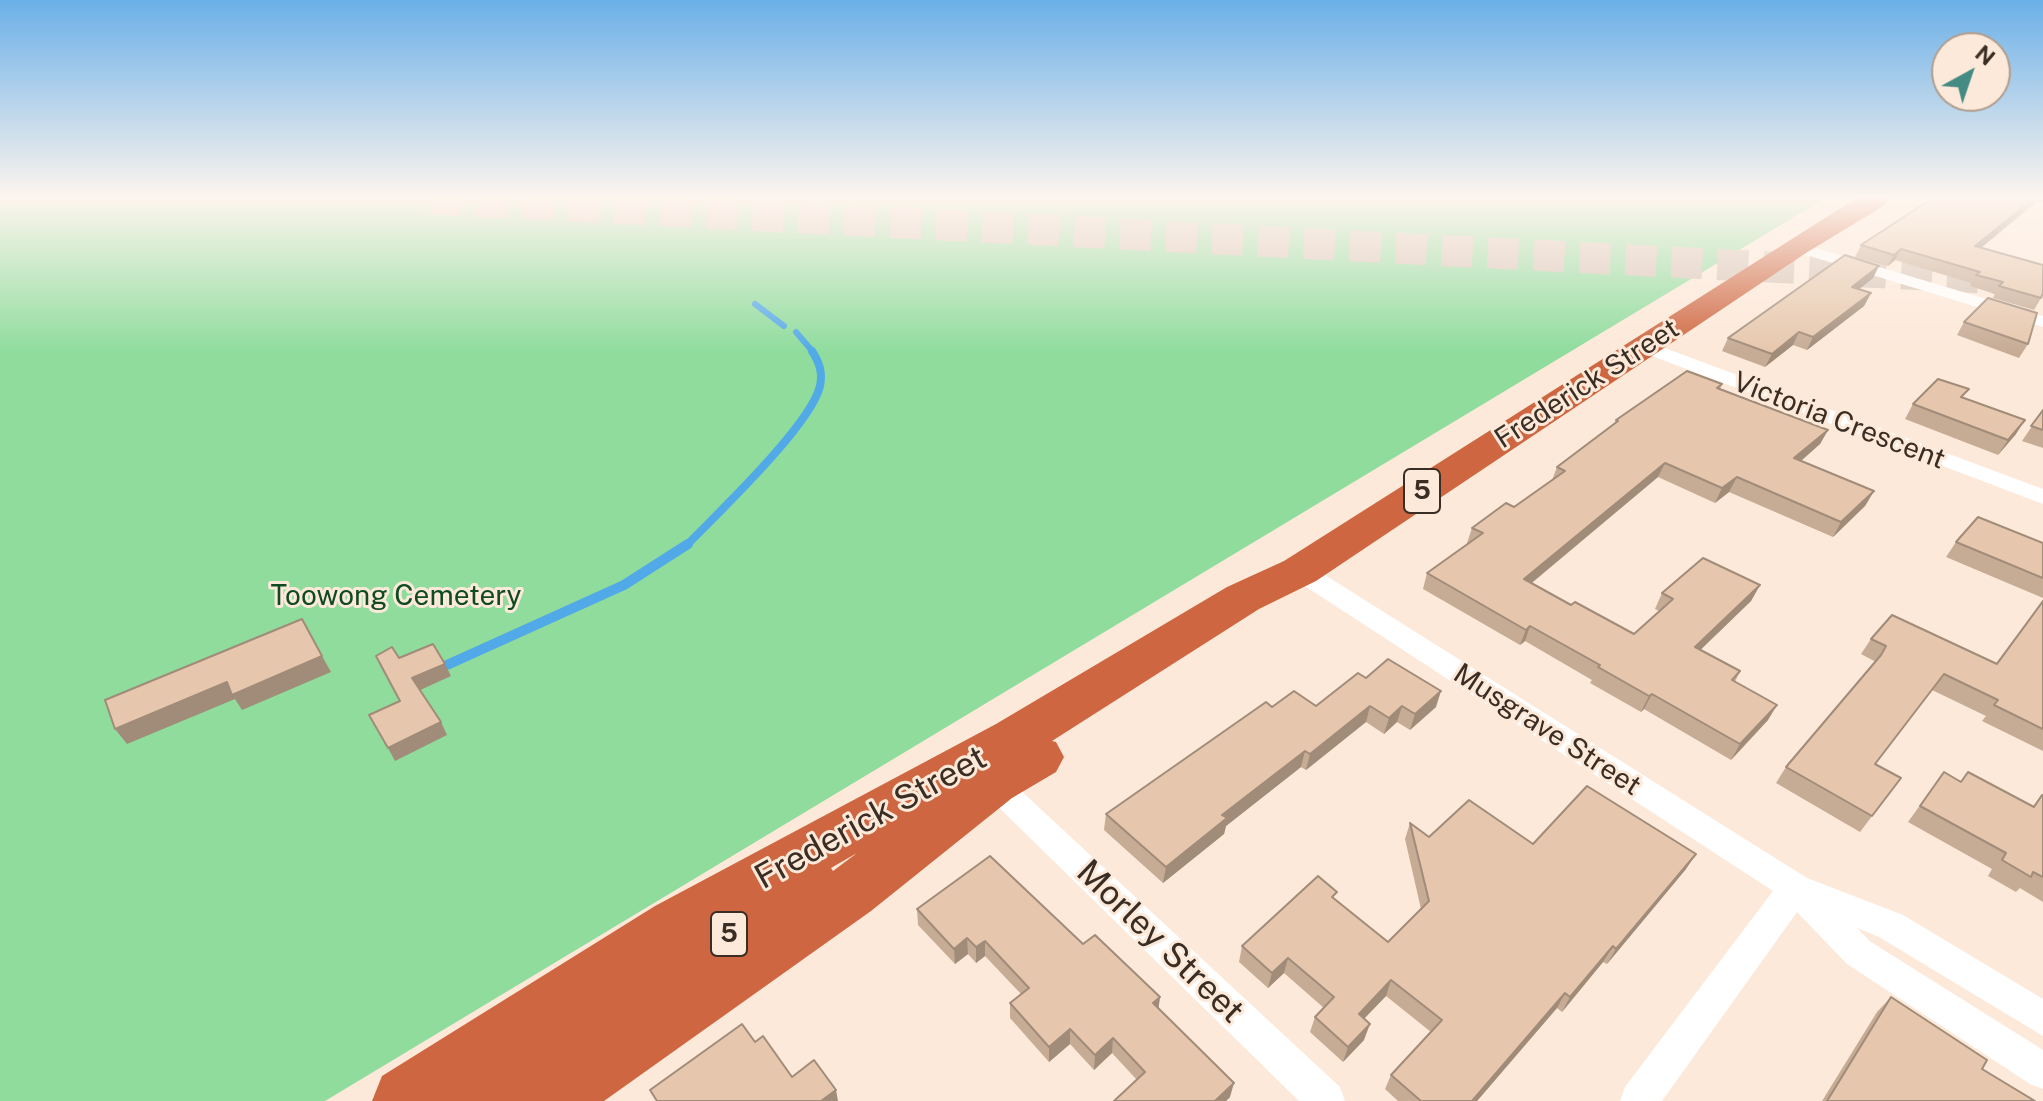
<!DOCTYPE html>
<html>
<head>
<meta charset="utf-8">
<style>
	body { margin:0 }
	#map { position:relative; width:2043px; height:1101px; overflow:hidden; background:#fde9d9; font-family:"Public Sans",sans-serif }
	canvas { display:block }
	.north { position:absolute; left:1931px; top:32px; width:80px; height:80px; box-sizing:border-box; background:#fde9d9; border:2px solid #af9e90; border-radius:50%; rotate:40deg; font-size:22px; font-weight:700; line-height:32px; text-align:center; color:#3a2d23 }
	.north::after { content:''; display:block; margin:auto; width:28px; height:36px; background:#448b84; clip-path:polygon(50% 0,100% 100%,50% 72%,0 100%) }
</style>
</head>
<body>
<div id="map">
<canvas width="2043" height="1101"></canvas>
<div class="north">N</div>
</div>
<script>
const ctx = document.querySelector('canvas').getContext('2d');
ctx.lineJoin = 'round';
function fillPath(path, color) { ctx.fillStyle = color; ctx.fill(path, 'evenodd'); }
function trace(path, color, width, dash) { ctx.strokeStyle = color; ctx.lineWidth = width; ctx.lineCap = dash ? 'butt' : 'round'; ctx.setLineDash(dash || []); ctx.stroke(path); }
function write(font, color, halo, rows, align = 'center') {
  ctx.font = font + ' "Public Sans",sans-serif'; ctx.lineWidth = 6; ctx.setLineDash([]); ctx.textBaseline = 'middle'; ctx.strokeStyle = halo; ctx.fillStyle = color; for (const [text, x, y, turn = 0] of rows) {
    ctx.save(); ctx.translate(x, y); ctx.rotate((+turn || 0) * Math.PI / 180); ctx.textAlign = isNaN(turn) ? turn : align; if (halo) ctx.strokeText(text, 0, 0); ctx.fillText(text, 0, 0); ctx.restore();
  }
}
const green = new Path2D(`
	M0,199H1824L325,1101H0Z`);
const streamFar2 = new Path2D(`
	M755,304L784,326
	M796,332L814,353`);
const streamFar1 = new Path2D(`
	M686,546C717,514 811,425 820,386C823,372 819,362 812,351`);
const stream = new Path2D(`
	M447,665L624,585L688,544`);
const highwayTunnel = new Path2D(`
	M431,199L2043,281`);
const street = new Path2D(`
	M1796,242L2043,316V327L1790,250V244Z
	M1646,341L2043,489V504L1639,351L1637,347Z
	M1300,563L1309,565L1807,878L1903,915L2043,999V1036L1879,937L1857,928L1871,942L2043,1050V1089L2030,1084L1847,964L1797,912L1662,1101H1620L1625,1087L1773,891L1291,577L1288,571L1291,565Z
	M993,771L1004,775L1340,1087L1345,1101H1299L982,791L978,783L982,775Z`);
const highway = new Path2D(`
	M1855,199H1888L1885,205L1806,253L1316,581L1259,609L1052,741L1056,742L1064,757L1056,772L1012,798L871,911L604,1101H372L382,1076L655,906L996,724L1227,587L1284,561ZM857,853L833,871L831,868Z`);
const wall = new Path2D(`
	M1931,199H2043V203L2037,202L1981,248L2041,298L2034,310L1993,298L1995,294L1970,286L1971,283L1895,260L1888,266L1855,257L1861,245Z
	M1873,278L1859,289L1871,293L1864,306L1807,350L1793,345L1765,367L1722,351L1728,338Z
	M1964,322L2028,344L2019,358L1957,335Z
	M1722,384L1720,389L1828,430L1820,444L1801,461L1874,491L1865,506L1833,537L1729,492L1715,503L1658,477L1532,583L1571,605L1634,634L1659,611L1655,609L1662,593L1760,585L1751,601L1700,650L1740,671L1735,682L1768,720L1731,760L1644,709L1641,712L1590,683L1592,680L1525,641L1520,645L1423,589L1427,573L1469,544L1467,543L1472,528L1514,507L1552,480L1557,467L1614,424L1616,420Z
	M1963,398L2016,434L1998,455L1905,419L1913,404Z
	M2043,410V448L2022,441Z
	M1956,542L2043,543V598L1946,557Z
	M2043,600V751L1982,721L1986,716L1932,690L1875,764L1901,778L1860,832L1776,783L1786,767L1876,662L1861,654L1871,639L1996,663Z
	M1366,678L1436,707L1410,730L1397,722L1384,734L1366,722L1306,770L1301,767L1226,826L1224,834L1163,883L1104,830L1106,814L1272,707L1316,706Z
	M1944,772L1961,782L2033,806L2042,795H2043V902L2020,888L2016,892L1988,876L1992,869L1908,822Z
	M1410,823L1429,837L1533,844L1686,869L1607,964L1603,962L1562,1012L1557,1008L1477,1101H1398L1385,1089L1391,1075L1431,1032L1386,996L1364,1019V1040L1343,1062L1310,1032L1315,1017L1324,1008L1284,973L1268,988L1239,962L1242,946L1335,899L1388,942L1421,909L1405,839Z
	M917,909L1083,944L1160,997L1158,1009L1230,1097L1226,1101H1114L1137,1080L1112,1053L1094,1070L1070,1044L1049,1062L1010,1018V1003L1021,994L985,956L976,963L968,954L955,964L918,925Z
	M1891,997L1982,1069L2035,1101H1822L1877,1012Z`);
const shadedWall = new Path2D(`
	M2033,199H2038L1969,258L1975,246Z
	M1901,249L1895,260L1888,266L1894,255Z
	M1879,266L1873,278L1846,300L1852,287Z
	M1871,293L1864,306L1807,350L1813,337Z
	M1799,332L1793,345L1765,367L1772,354Z
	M2025,420L2016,434L1998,455L2008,440Z
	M1828,430L1820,444L1787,473L1794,458Z
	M1665,463L1658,477L1518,594L1524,579Z
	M1737,477L1729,492L1715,503L1722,488Z
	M1874,491L1865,506L1833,537L1841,522Z
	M1760,585L1751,601L1687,663L1695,647Z
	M1530,626L1525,641L1520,645L1526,630Z
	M322,656L331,672L242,710L235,699L127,744L115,729L227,682Z
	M445,664L451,676L418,691L412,678Z
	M1441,691L1436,707L1410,730L1415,714Z
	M1652,694L1644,709L1641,712L1649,696Z
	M1777,705L1768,720L1731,760L1740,744Z
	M1370,706L1366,722L1306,770L1310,754Z
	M1402,706L1397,722L1384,734L1389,718Z
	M441,722L447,735L395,761L388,748Z
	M1305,751L1301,767L1226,826L1224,834L1163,883L1166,867L1222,815Z
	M1696,854L1686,869L1607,964L1616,949Z
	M967,938L968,954L955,964L954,949Z
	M985,941V956L976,963V947Z
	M1613,946L1603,962L1562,1012L1570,997Z
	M1288,958L1284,973L1268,988L1272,973Z
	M1391,980L1386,996L1353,1030L1359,1014Z
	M1565,993L1557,1008L1477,1101H1472Z
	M1160,997L1158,1012L1153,1003Z
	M1370,1024L1364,1040L1343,1062L1348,1047Z
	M1070,1029V1044L1049,1062V1047Z
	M1113,1038L1112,1053L1094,1070L1095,1055Z
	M1234,1083L1230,1097L1226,1101H1215Z
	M836,1090L838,1101H821Z`);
const building = new Path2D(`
	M1931,199H2033L1975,246L2043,265V293L2041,298L1999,286L2003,282L1976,275L1980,272L1901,249L1894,255L1861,245Z
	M1845,255L1879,266L1852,287L1871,293L1813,337L1799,332L1772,354L1728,338Z
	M1988,298L2037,313L2028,344L1964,322Z
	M1687,371L1722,384L1717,388L1828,430L1794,458L1874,491L1841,522L1737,477L1722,488L1665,463L1524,579L1571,605L1575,602L1634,634L1673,599L1662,593L1703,558L1760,585L1695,647L1740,671L1732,680L1777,705L1740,744L1652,694L1649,696L1598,667L1600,665L1530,626L1526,630L1427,573L1483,533L1472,528L1506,503L1514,507L1565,471L1557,467L1618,421L1616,420Z
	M1938,379L1969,389L1961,397L2025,420L2008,440L1913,404Z
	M2043,410V430L2031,426Z
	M1978,517L2043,543V578L1956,542Z
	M2043,601V729L1994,705L1998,700L1944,674L1875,764L1901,778L1872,816L1786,767L1881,655L1886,646L1871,639L1892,615L1997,664Z
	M302,619L322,656L232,695L227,682L115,729L105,700Z
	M433,644L445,664L412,678L441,722L388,748L369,715L400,701L376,656L392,647L399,658Z
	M1388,659L1441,691L1415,714L1402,706L1389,718L1370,706L1310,754L1305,751L1222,815L1227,818L1166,867L1106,814L1266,702L1272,707L1294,691L1316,706L1358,673L1366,678Z
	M1944,772L1961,782L1968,772L2034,807L2042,795H2043V877L2033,872L2031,877L2002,860L2006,853L1920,806Z
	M1587,786L1696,854L1616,949L1613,946L1570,997L1565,993L1472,1101H1421L1391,1075L1442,1020L1391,980L1359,1014L1370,1024L1348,1047L1315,1017L1334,997L1288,958L1272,973L1242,946L1318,876L1337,892L1332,897L1388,942L1429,901L1410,823L1429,837L1469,800L1533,844Z
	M990,856L1083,944L1095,935L1160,997L1153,1003L1234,1083L1215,1101H1114L1145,1072L1113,1038L1095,1055L1070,1029L1049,1047L1010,1003L1029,988L985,941L976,947L967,938L954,949L917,909Z
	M1891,997L1987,1060L1982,1069L2035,1101H1827Z
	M742,1024L755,1042L763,1036L792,1077L814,1060L836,1090L821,1101H657L650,1090Z`);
const shields = [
	[1422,491,36],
	[729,934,36]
];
const shieldNames = [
	["5",1422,491],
	["5",729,934]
];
const streetNames = [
	["Frederick Street",1587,384,-33],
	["Victoria Crescent",1839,421,21],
	["Musgrave Street",1547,730,33]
];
const parkNames = [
	["Toowong Cemetery",396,596]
];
const nearStreetnames = [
	["Frederick Street",871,818,-29],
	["Morley Street",1160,942,44]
];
fillPath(green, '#8fdc9d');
trace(streamFar2, '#51a9e7', 6);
trace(streamFar1, '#51a9e7', 8);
trace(stream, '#51a9e7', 10);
trace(highwayTunnel, '#d6c3b5', 31, [31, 15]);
fillPath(street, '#fff');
fillPath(highway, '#ce6741');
fillPath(wall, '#c6ab95');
fillPath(shadedWall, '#a18b79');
fillPath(building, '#e6c7ad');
trace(building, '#a18b79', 2);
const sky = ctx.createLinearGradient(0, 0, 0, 353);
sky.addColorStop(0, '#6bb0e8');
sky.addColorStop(0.56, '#fef5ee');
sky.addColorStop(1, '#fef5ee00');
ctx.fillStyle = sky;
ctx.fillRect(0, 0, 2043, 353);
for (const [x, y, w] of shields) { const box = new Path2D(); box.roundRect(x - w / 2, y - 22, w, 44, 6); ctx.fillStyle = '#fde9d9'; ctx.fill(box); trace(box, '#3a2d23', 2); }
write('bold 26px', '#3a2d23', null, shieldNames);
write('28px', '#3a2d23', '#fde9d9', streetNames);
write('28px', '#0e4b21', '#fde9d9', parkNames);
write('34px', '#3a2d23', '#fde9d9', nearStreetnames);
</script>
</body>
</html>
